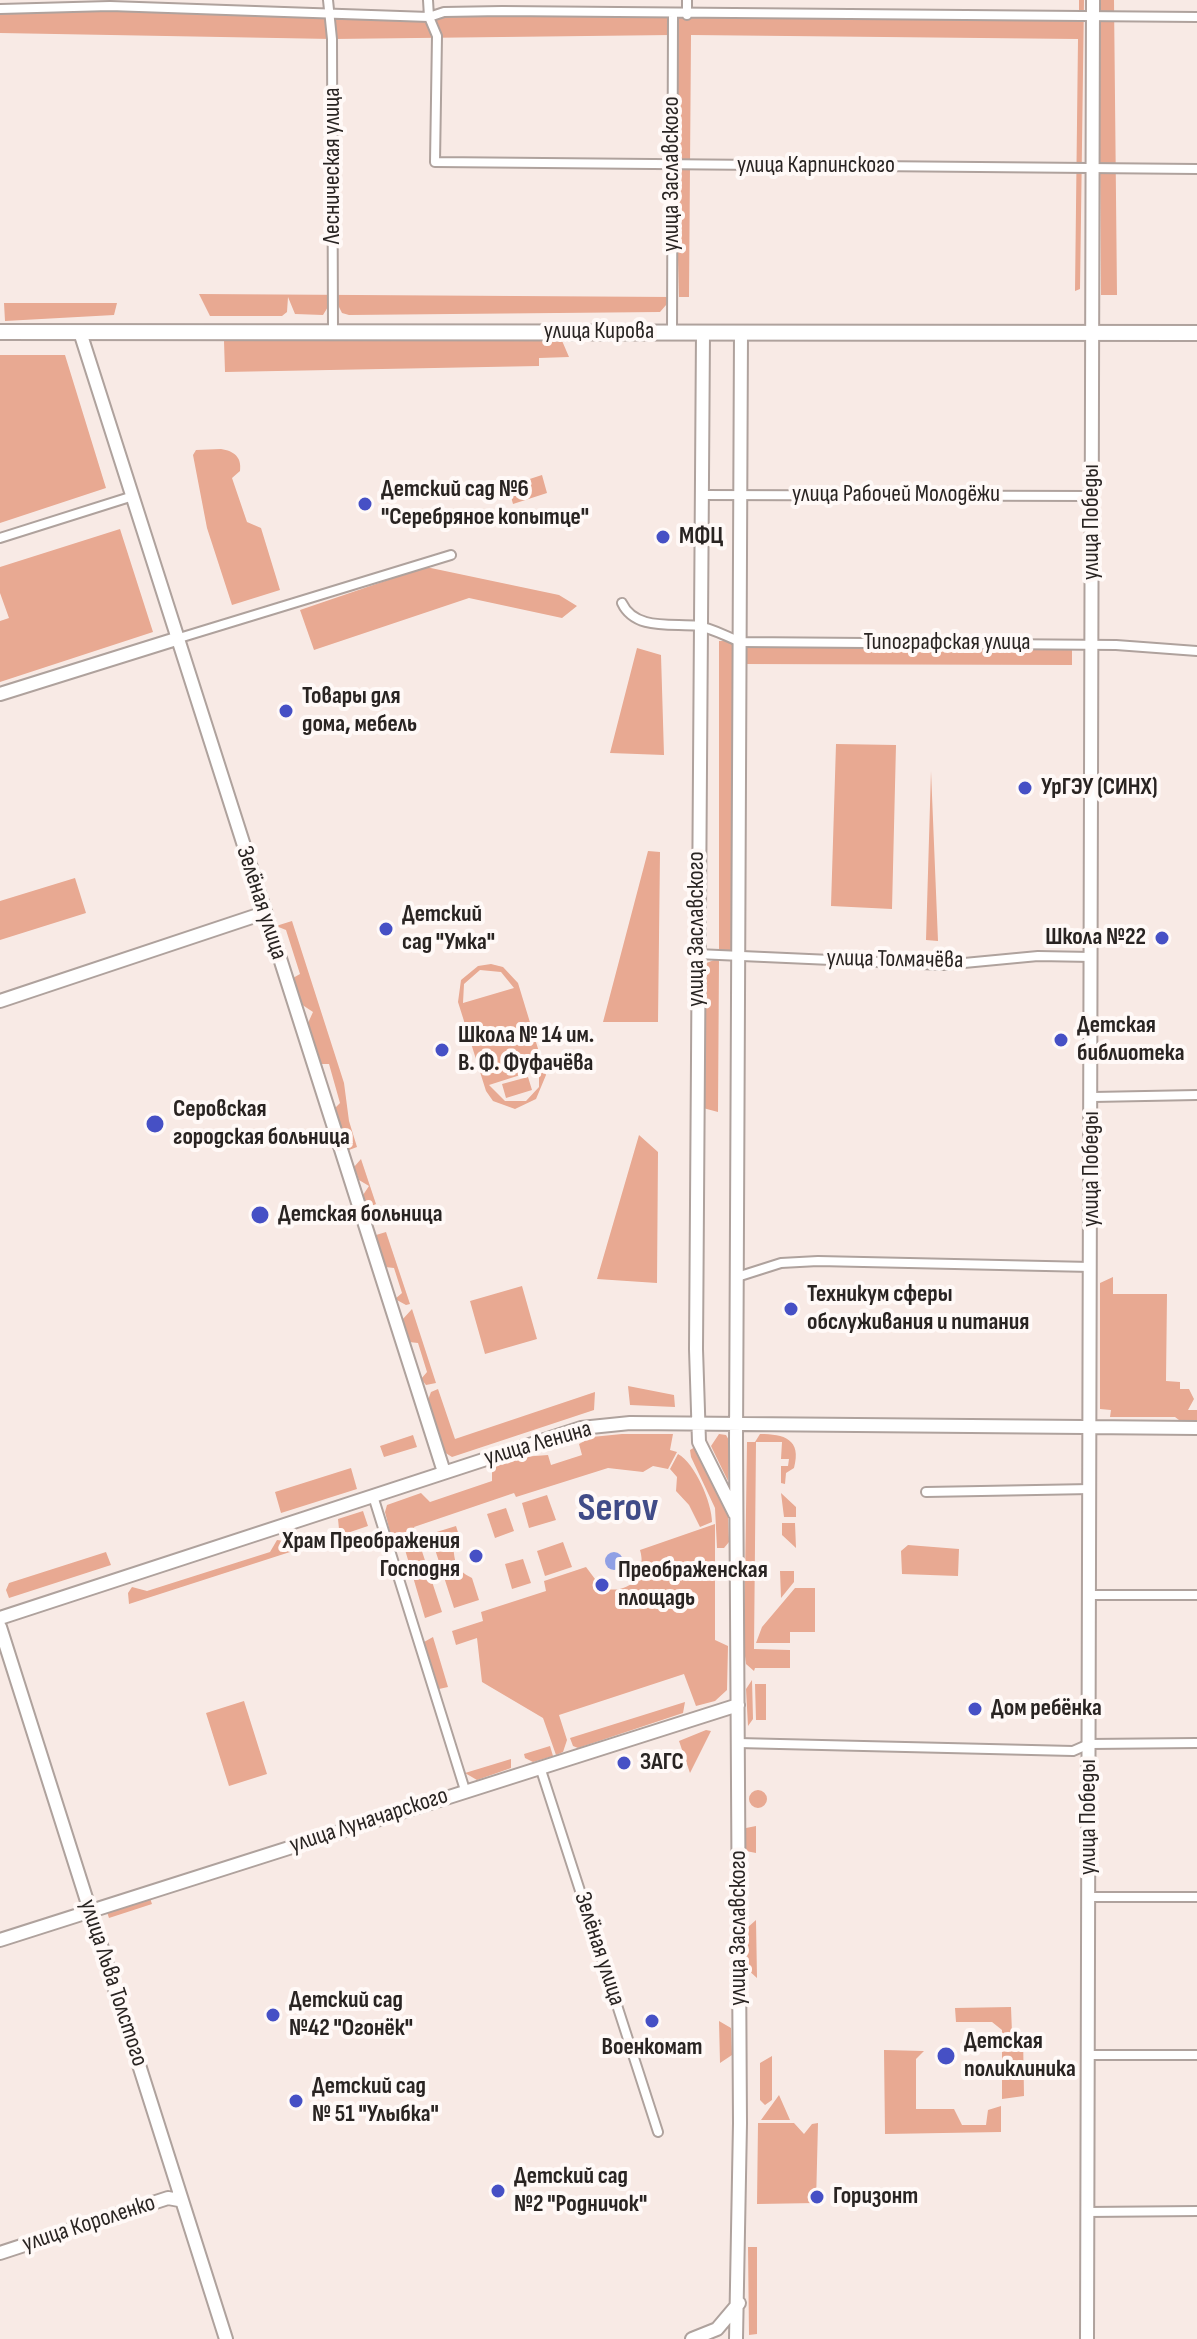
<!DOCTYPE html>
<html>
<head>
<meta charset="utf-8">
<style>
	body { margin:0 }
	canvas { display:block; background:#f8eae5 }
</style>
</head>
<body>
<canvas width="1197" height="2339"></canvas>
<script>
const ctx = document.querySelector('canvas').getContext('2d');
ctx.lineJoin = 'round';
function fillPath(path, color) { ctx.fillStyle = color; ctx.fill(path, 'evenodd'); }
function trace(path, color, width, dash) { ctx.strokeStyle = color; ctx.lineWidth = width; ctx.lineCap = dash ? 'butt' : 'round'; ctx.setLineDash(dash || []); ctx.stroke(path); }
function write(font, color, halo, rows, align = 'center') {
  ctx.font = font + ' "Sofia Sans Condensed",sans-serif'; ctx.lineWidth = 8; ctx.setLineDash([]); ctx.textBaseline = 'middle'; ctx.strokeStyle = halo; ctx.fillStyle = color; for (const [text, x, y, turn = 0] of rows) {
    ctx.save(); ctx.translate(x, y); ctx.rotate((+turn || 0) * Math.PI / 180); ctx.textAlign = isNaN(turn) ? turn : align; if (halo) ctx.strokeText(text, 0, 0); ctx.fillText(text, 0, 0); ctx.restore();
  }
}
const green = new Path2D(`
	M1079,0H1084L1080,289L1075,291L1078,39L691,35L689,297H679L672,35L332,39L0,33V9L110,6L429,17L444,12L1079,17Z
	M1099,0H1114L1117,295H1101Z
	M199,294L673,297L660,312L349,315L342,313L334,297L323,315L295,314L288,297L287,312L282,316H210Z
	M4,303H117L114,315L5,321Z
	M560,336L569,357L539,358V366L225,372L224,341Z
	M0,355H65L106,488L0,523Z
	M221,449C234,451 242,457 240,471L232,478L247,522L261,528L280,590L232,605L207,528L193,455L196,450Z
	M542,475L547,493L513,504L508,486Z
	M120,529L153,632L0,682V621L9,618L0,593V567Z
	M426,567L559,595L577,606L562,618L469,598L314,650L300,610Z
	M719,641L1072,644V665L741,664L740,955L719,954Z
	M637,648L661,655L664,755L610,753Z
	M836,744L896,745L892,909L831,906Z
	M931,771L938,941L926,940Z
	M648,851L660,852L658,1022H603Z
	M75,878L86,913L0,940V901Z
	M292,921L344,1083L349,1121L357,1147L349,1150L335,1108L340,1103L329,1064H321L308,1023L313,1012L301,1004L293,978L300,974L286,930L276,926Z
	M719,958L718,1112L703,1108L704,964Z
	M491,964L503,967L518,983L546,1075L536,1099L515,1109L493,1101L486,1091L458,1002L461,980L478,966ZM480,970L501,972L514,988L463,1003L464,984ZM539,1069V1087L526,1101H505L489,1085Z
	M528,1077L532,1090L506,1098L502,1084Z
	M639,1135L658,1152L657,1283L597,1279Z
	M361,1159L376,1204L367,1208L363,1195L369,1186L359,1180L354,1167Z
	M386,1232L410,1304L406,1305L395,1299L402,1293L394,1268L385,1267L376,1235Z
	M1113,1277V1294H1167L1166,1381L1180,1382V1389H1189L1194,1399L1188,1410H1197V1423H1183L1175,1417H1110L1111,1410L1100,1409V1283Z
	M522,1286L537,1339L485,1354L470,1301Z
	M412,1309L436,1383L426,1385L421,1379L427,1372L418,1343L409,1342L402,1320Z
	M628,1386L674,1395L675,1407L630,1405Z
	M438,1389L455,1439L595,1392L594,1410L452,1457L444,1452L428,1400L431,1392Z
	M622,1434H673L670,1450L677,1452L668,1469L653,1466L643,1472L608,1468L516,1497L514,1493L414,1527L442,1612L425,1618L401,1536H391L385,1512L387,1505L421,1493L430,1502L492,1481V1468L522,1457L548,1455L551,1465L582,1455L579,1444L592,1437Z
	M719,1434L726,1435L730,1442L728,1481L711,1446Z
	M760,1434C784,1434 802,1439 794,1468L786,1473L785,1484L781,1483V1466H788L789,1459H781L782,1442H756L754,1649L790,1650V1668H755L754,1671L746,1664L744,1648L747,1442H755Z
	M413,1435L417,1447L384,1457L380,1446Z
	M695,1447L728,1514L729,1542L724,1548H717L715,1508L691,1457L690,1450Z
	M678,1454C695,1463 712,1503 712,1522L700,1527L689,1505L676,1491L677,1477L670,1469Z
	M351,1468L357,1489L281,1513L275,1492Z
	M781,1493L796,1507V1517H784Z
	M547,1495L556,1520L529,1528L522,1503Z
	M506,1508L514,1531L495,1538L487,1514Z
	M363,1511L368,1526L297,1550L295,1544L339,1529L338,1519Z
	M782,1523H795L796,1548L782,1535Z
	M715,1524V1640L728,1646L727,1690L715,1701L696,1706L684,1674L559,1715L567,1740L563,1752L556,1755L543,1718L482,1682L477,1638L456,1645L452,1631L483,1621L481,1612L546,1591L544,1581L586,1567L601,1587C626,1597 648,1577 640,1550Z
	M456,1526L461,1542L453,1545C455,1561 454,1569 472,1578L479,1600L454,1608L430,1534Z
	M277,1540L285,1541L290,1552L129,1604L128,1593L132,1587L147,1591L270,1552Z
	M563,1542L572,1567L545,1576L537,1551Z
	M908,1545L959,1549L958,1576L902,1574L901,1551Z
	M106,1552L111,1565L9,1598L6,1590L9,1583Z
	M523,1559L531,1583L512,1589L505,1564Z
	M780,1571H794V1582L781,1598Z
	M795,1588H815V1632H790V1643H756L762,1627Z
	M433,1637L448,1687L439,1689L424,1642Z
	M752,1680L753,1719L748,1726L746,1689Z
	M755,1684H766V1720H756Z
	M244,1701L267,1774L229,1786L206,1713Z
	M685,1702L683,1713L578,1748L573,1746L570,1738Z
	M706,1730L711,1731L690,1773L679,1741Z
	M550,1746L553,1756L533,1762L525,1758L524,1754Z
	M511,1759V1768L477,1780L465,1773Z
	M749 1799a9 9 0 1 1 18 0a9 9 0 1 1-18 0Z
	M756,1826V1853L746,1851V1828Z
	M149,1895L152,1904L109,1918L106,1909Z
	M756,1920L757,1978L747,1969V1928Z
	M1011,2007L1012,2033L1023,2034L1024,2096L1002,2099V2030L992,2022H956L955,2008Z
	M719,2021L731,2028L732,2055L720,2063Z
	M884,2050L924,2051L916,2059V2109H954L962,2125H986L988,2110L1001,2106V2132L885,2134Z
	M772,2056V2100L765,2105L760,2100V2063Z
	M779,2095L790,2120H761Z
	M758,2123H794L804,2134L812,2124L818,2123L816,2203L757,2204Z
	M748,2247H757V2334L749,2335Z`);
const water = new Path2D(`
	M605 1561a9 9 0 1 1 18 0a9 9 0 1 1-18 0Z`);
const street = new Path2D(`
	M328,0L332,39L333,332
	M428,0L429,17L437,36L435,162L1197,169
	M0,9L110,6L429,17L444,12L502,11L1197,17
	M687,15V0
	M672,332L673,15
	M700,495L1092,496
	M0,538L130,497
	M622,603C635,631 673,623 698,626C712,628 727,637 741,642L1116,645L1197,651
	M176,639L451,555
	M697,954L943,965L1038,956L1092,957
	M1093,1097L1197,1095
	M737,1277L781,1263L818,1261L1091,1267
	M926,1492L1091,1489
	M373,1496L465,1790
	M1090,1595H1197
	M738,1743L1073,1751L1089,1744L1197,1743
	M540,1767L658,2132
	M1089,1897H1197
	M1088,2055H1197
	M1087,2212L1197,2211`);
const secondary = new Path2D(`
	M80,332L444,1472
	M703,332L696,1349L699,1442L735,1514
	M0,694L176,639
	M0,1001L264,913
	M0,1618L581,1428L630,1423L1197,1428
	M0,1627L226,2339
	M0,1940L738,1705
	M0,2253L168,2198L179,2200
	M692,2339L717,2329L739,2303
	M736,2339L740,2123L736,1442L741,332
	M1087,2339L1093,0`);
const primary = new Path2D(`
	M0,332L1197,333`);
const markers = [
	[365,504,8,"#4650c5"],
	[663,537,8,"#4650c5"],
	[286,711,8,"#4650c5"],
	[1025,788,8,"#4650c5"],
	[386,929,8,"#4650c5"],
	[1162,938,8,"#4650c5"],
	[1061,1040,8,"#4650c5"],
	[442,1050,8,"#4650c5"],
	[155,1124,10,"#4650c5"],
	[260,1215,10,"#4650c5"],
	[791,1309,8,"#4650c5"],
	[476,1556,8,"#4650c5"],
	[602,1585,8,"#4650c5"],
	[975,1709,8,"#4650c5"],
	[624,1763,8,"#4650c5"],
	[273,2015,8,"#4650c5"],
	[652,2021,8,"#4650c5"],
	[946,2056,10,"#4650c5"],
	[296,2101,8,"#4650c5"],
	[498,2191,8,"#4650c5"],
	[817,2197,8,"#4650c5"]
];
const streetNames = [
	["Лесническая улица",333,166,-90],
	["улица Карпинского",816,166],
	["улица Заславского",672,174,-90],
	["улица Кирова",599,332],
	["улица Рабочей Молодёжи",896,495],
	["улица Победы",1092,522,-90],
	["Типографская улица",947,643],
	["Зелёная улица",261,903,72],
	["улица Заславского",697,929,-90],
	["улица Толмачёва",895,960,1],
	["улица Победы",1092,1169,-90],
	["улица Ленина",538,1444,-16],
	["улица Победы",1089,1817,-90],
	["улица Луначарского",369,1821,-18],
	["улица Заславского",739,1928,-90],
	["Зелёная улица",599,1949,72],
	["улица Льва Толстого",113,1983,72],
	["улица Короленко",89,2224,-18]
];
const poiNames = [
	["Детский сад №6",381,490],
	["\"Серебряное копытце\"",381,518],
	["МФЦ",679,537],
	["Товары для",302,697],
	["дома, мебель",302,725],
	["УрГЭУ (СИНХ)",1041,788],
	["Детский",402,915],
	["сад \"Умка\"",402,943],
	["Школа №22",1146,938,"right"],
	["Детская",1077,1026],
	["библиотека",1077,1054],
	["Школа № 14 им.",458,1036],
	["В. Ф. Фуфачёва",458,1064],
	["Серовская",173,1110],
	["городская больница",173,1138],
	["Детская больница",278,1215],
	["Техникум сферы",807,1295],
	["обслуживания и питания",807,1323],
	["Храм Преображения",460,1542,"right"],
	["Господня",460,1570,"right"],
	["Преображенская",618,1571],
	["площадь",618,1599],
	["Дом ребёнка",991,1709],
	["ЗАГС",640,1763],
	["Детский сад",289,2001],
	["№42 \"Огонёк\"",289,2029],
	["Детская",964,2042],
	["поликлиника",964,2070],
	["Военкомат",652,2048,"center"],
	["Детский сад",312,2087],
	["№ 51 \"Улыбка\"",312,2115],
	["Детский сад",514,2177],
	["№2 \"Родничок\"",514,2205],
	["Горизонт",833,2197]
];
const townNames = [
	["Serov",618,1510]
];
fillPath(green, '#e8a992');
fillPath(water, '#90a0e5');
trace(street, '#afa29d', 12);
trace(secondary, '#afa29d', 16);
trace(primary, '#afa29d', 18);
trace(street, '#fff', 8);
trace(secondary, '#fff', 12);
trace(primary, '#fff', 14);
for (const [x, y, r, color] of markers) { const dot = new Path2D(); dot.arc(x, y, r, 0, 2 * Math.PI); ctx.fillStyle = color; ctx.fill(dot); trace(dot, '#fff9f7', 3); }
write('24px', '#292422', '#fff9f7', streetNames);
write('bold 24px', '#292422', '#fff9f7', poiNames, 'left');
write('bold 40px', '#414c88', '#fff9f7', townNames);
</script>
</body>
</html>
